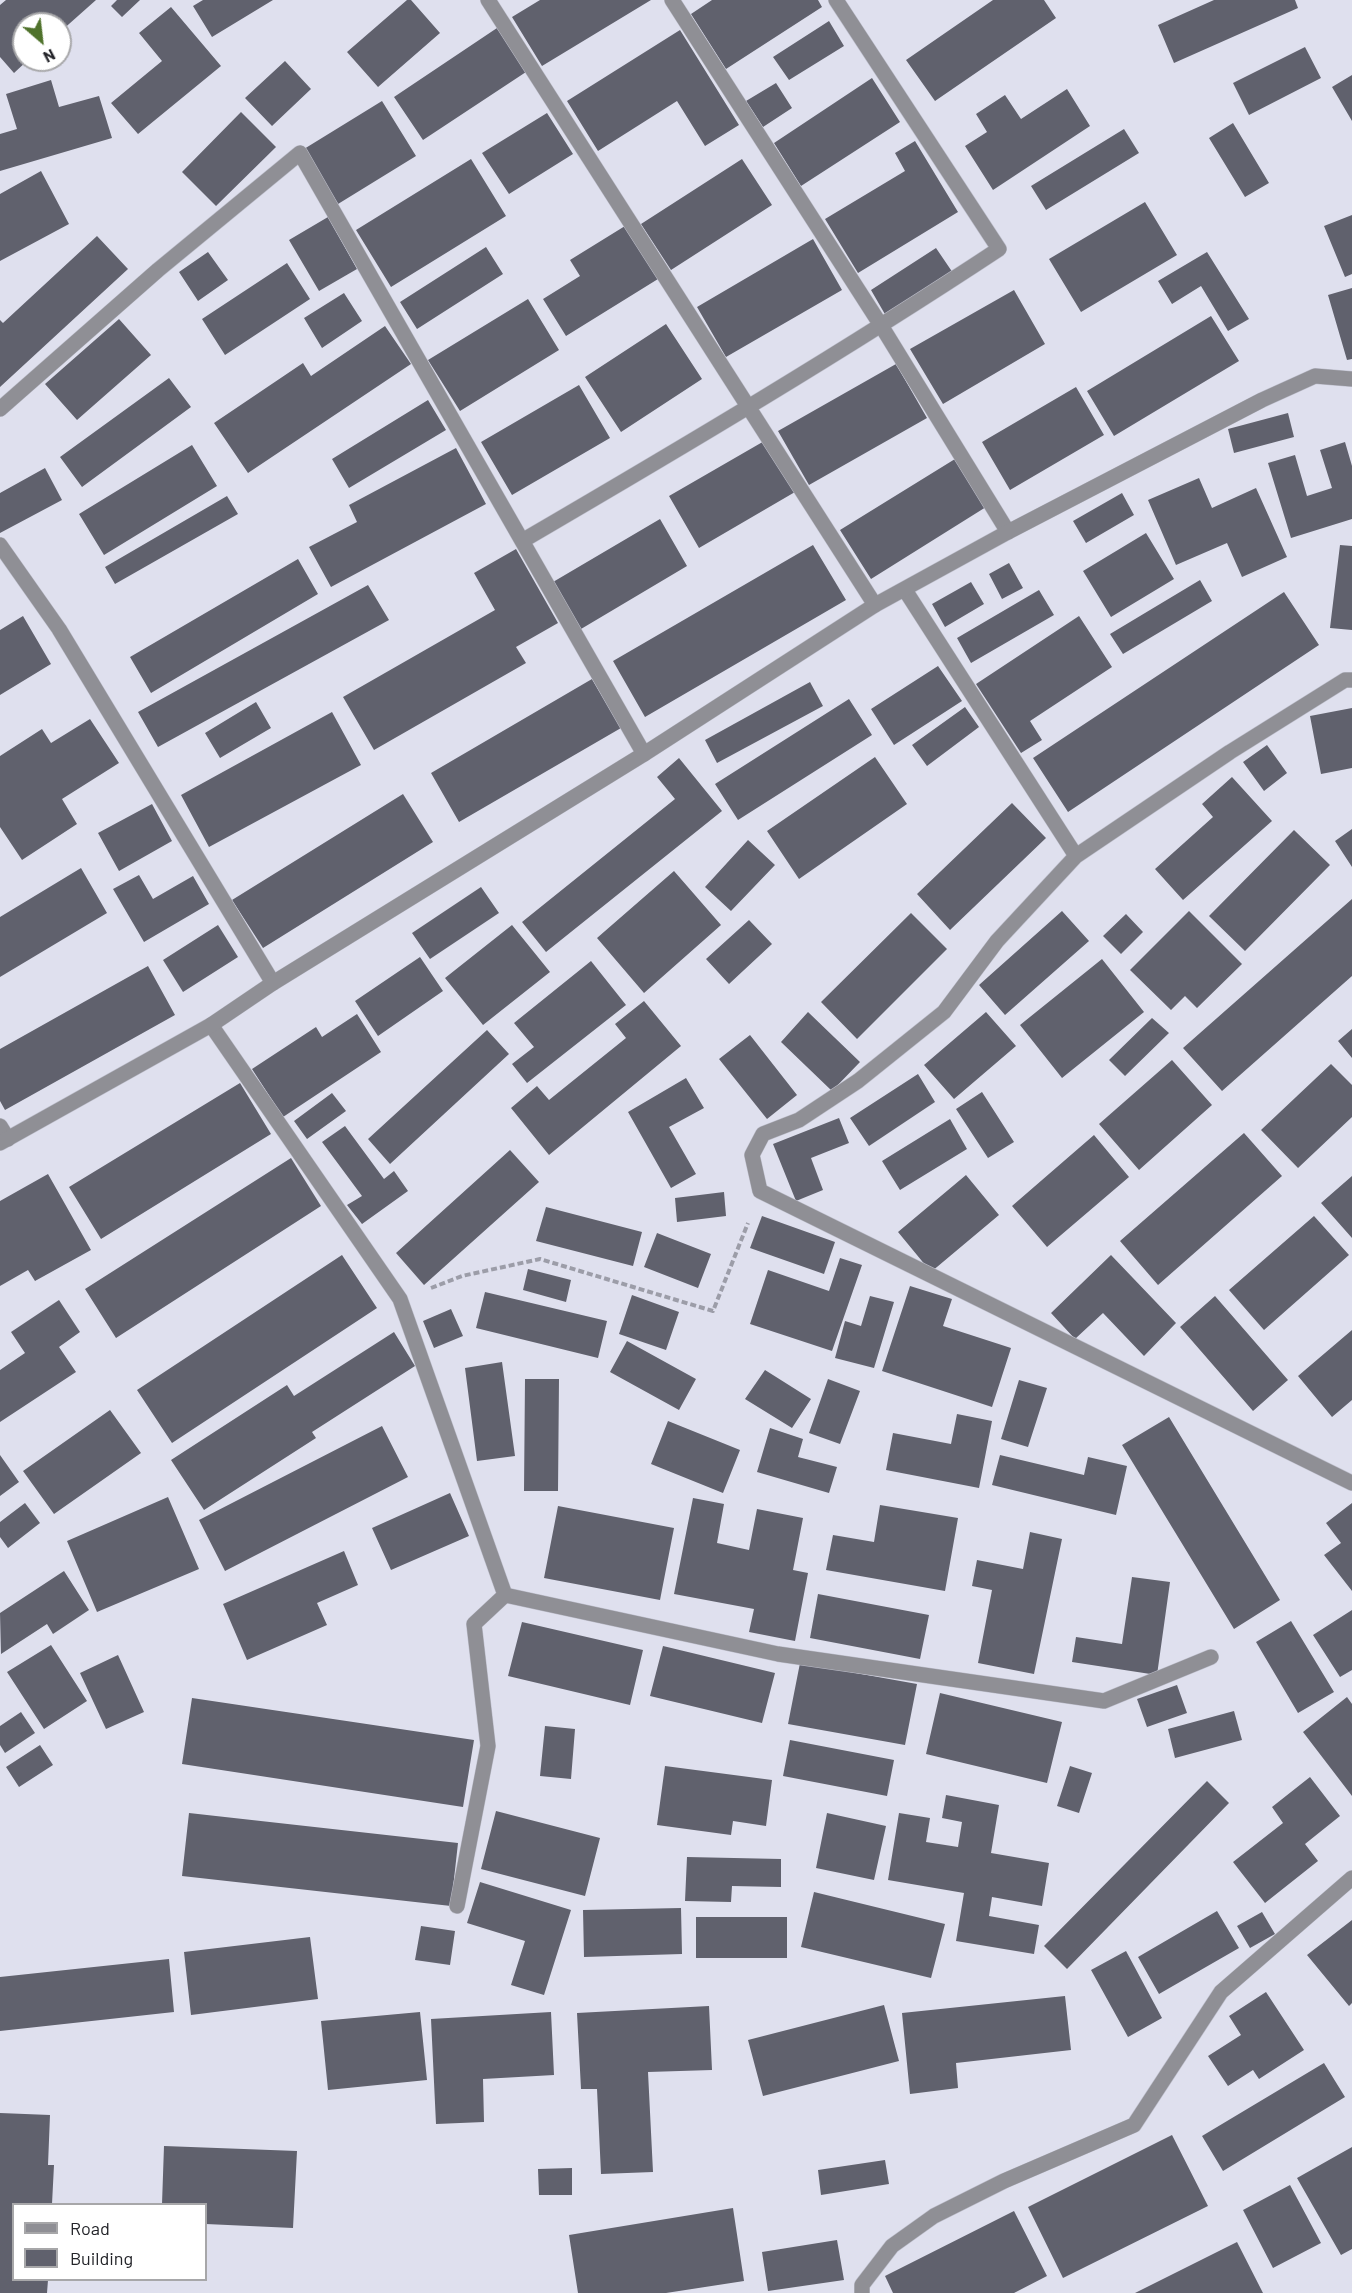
<!DOCTYPE html>
<html>
<head>
<meta charset="utf-8">
<style>
	body { margin:0 }
	#map { position:relative; width:1352px; height:2293px; overflow:hidden; background:#dfe0ee; font-family:Barlow,sans-serif }
	canvas { display:block }
	.legend { position:absolute; left:12px; top:2203px; width:195px; height:78px; box-sizing:border-box; background:#fff; border:2px solid #a7a7a9; margin:0; padding:8px 10px; list-style:none; font-size:18px; color:#232429 }
	.legend li { display:flex; align-items:center; gap:12px; height:30px }
	.legend b { width:30px; border:2px solid #a7a7a9 }
	.north { position:absolute; left:12px; top:12px; width:60px; height:60px; box-sizing:border-box; background:#fff; border:2px solid #a7a7a9; border-radius:50%; rotate:152deg; font-size:16px; font-weight:700; line-height:24px; text-align:center; color:#232429 }
	.north::after { content:''; display:block; margin:auto; width:21px; height:27px; background:#4f722b; clip-path:polygon(50% 0,100% 100%,50% 72%,0 100%) }
</style>
</head>
<body>
<div id="map">
<canvas width="1352" height="2293"></canvas>
<ul class="legend">
<li><b style="height:8px;background:#8f8f95"></b>Road</li>
<li><b style="height:16px;background:#60616d"></b>Building</li>
</ul>
<div class="north">N</div>
</div>
<script>
const ctx = document.querySelector('canvas').getContext('2d');
ctx.lineJoin = 'round';
function fillPath(path, color) { ctx.fillStyle = color; ctx.fill(path, 'evenodd'); }
function trace(path, color, width, dash) { ctx.strokeStyle = color; ctx.lineWidth = width; ctx.lineCap = dash ? 'butt' : 'round'; ctx.setLineDash(dash || []); ctx.stroke(path); }
const building = new Path2D(`
	M6,0H96L60,32V24H24V60H28L14,73L0,57V5Z
	M117,0H140L122,17L111,6Z
	M203,0H273L212,37L193,6Z
	M407,0H411L440,33L378,87L347,52Z
	M540,0H651L542,66L512,17Z
	M712,0H818L822,7L726,69L691,14Z
	M993,0H1044L1056,18L935,101L906,60Z
	M1214,0H1295L1298,8L1174,63L1158,25Z
	M171,7L221,66L138,134L111,103L162,61L139,33Z
	M829,21L844,46L789,80L773,57Z
	M497,28L526,72L423,140L394,97Z
	M680,30L739,125L705,146L677,101L598,151L567,101Z
	M1305,47L1321,78L1249,115L1233,83Z
	M285,61L311,89L272,126L245,98Z
	M1352,75V121L1332,87Z
	M872,78L900,122L801,186L774,143Z
	M51,80L59,107L99,96L112,138L0,171V134L17,129L6,94Z
	M776,83L792,108L763,127L746,101Z
	M1067,89L1090,126L993,190L965,146L987,132L976,114L1005,95L1021,119Z
	M382,101L416,156L338,204L304,149Z
	M241,112L276,147L216,206L182,172Z
	M547,113L573,154L509,194L482,153Z
	M1233,123L1269,183L1245,197L1209,138Z
	M1124,129L1139,153L1046,210L1031,186Z
	M915,141L958,212L858,273L825,219L905,171L895,153Z
	M471,159L506,216L391,287L356,230Z
	M742,159L772,205L671,270L641,224Z
	M41,171L69,224L0,261V194Z
	M1145,202L1177,255L1081,312L1049,259Z
	M1352,215V274L1345,277L1324,226Z
	M328,217L357,269L319,291L289,240Z
	M625,226L658,279L566,336L543,299L580,276L570,260Z
	M97,236L128,269L0,387V320L3,323Z
	M813,239L842,290L726,357L697,307Z
	M486,247L503,274L417,329L400,302Z
	M936,248L953,273L886,316L871,290Z
	M208,252L228,280L198,301L179,272Z
	M1207,252L1249,319L1228,331L1201,286L1172,304L1158,281Z
	M287,263L310,299L225,355L202,319Z
	M1352,288V359L1347,360L1328,295Z
	M1014,290L1045,344L943,404L910,349Z
	M344,293L362,321L322,348L304,318Z
	M528,299L559,350L460,411L428,360Z
	M1211,316L1239,361L1114,436L1087,391Z
	M119,319L151,355L77,420L45,384Z
	M666,324L702,379L621,432L585,377Z
	M385,326L411,364L248,473L214,423L303,363L311,376Z
	M896,364L927,418L809,485L778,431Z
	M169,378L191,407L82,487L60,457Z
	M579,385L610,438L512,495L481,442Z
	M1076,387L1104,435L1010,490L982,442Z
	M428,400L446,430L349,488L332,459Z
	M1288,413L1294,437L1234,453L1228,429Z
	M766,440L795,492L699,548L669,496Z
	M1345,442L1352,466V519L1291,538L1268,463L1295,455L1307,496L1332,488L1320,450Z
	M192,445L217,486L104,555L79,514Z
	M456,448L486,504L331,587L309,547L357,522L349,505Z
	M955,459L986,507L871,579L840,530Z
	M45,468L62,500L0,533V493Z
	M1199,478L1212,508L1256,488L1287,557L1242,577L1227,543L1176,565L1148,500Z
	M1122,493L1134,515L1086,543L1073,521Z
	M227,496L238,514L115,584L105,567Z
	M660,519L687,566L581,629L553,582Z
	M1146,533L1174,579L1111,617L1083,571Z
	M813,545L846,600L645,717L613,661Z
	M1340,545L1352,546V630L1330,628Z
	M516,549L558,623L516,647L526,663L374,750L343,697L495,610L474,573Z
	M298,559L318,594L151,693L130,657Z
	M1009,563L1023,588L1002,599L989,574Z
	M1200,580L1212,601L1123,654L1110,634Z
	M971,582L984,604L945,627L932,604Z
	M368,585L389,620L158,747L138,712Z
	M1039,590L1054,615L971,663L957,638Z
	M1284,592L1319,645L1068,812L1033,758Z
	M23,616L51,664L0,695V630Z
	M1079,616L1112,667L1030,721L1042,740L1021,753L976,684Z
	M938,666L962,701L894,745L871,709Z
	M592,679L621,728L459,822L431,773Z
	M810,682L823,706L717,763L705,740Z
	M849,699L872,735L738,820L715,784Z
	M256,702L271,728L220,758L205,733Z
	M965,707L979,727L927,766L912,745Z
	M1352,708V768L1321,774L1310,716Z
	M332,712L361,765L209,847L181,795Z
	M90,719L119,763L62,799L77,824L22,860L0,827V756L42,729L51,743Z
	M1267,745L1287,773L1264,791L1243,762Z
	M875,757L907,804L799,879L767,831Z
	M679,758L722,811L546,952L522,922L675,799L657,777Z
	M1232,777L1272,821L1183,900L1155,869L1213,817L1202,804Z
	M403,794L433,842L263,948L232,900Z
	M1012,803L1046,838L950,930L917,894Z
	M152,804L172,841L119,871L98,833Z
	M1352,829V867L1335,841Z
	M1294,830L1330,865L1245,951L1209,916Z
	M748,840L775,865L731,911L705,887Z
	M81,868L107,913L0,977V917Z
	M674,871L721,925L644,993L597,938Z
	M139,875L153,899L193,876L209,904L144,942L113,889Z
	M481,887L499,913L430,959L412,933Z
	M1352,899V976L1222,1091L1183,1048Z
	M1062,911L1089,941L1005,1015L979,985Z
	M1189,911L1242,964L1197,1008L1185,996L1171,1010L1130,970Z
	M911,913L947,949L857,1039L821,1002Z
	M1126,914L1143,932L1121,954L1103,936Z
	M749,920L772,944L729,984L706,959Z
	M218,925L238,957L183,992L163,960Z
	M512,925L550,972L483,1025L445,978Z
	M420,957L443,991L378,1036L355,1001Z
	M1102,959L1144,1012L1062,1078L1020,1025Z
	M591,961L626,1005L527,1083L512,1064L534,1047L514,1023Z
	M148,966L175,1015L5,1110L0,1101V1049Z
	M644,1001L681,1046L549,1155L511,1108L537,1086L549,1100L626,1038L615,1024Z
	M808,1012L860,1062L832,1091L781,1042Z
	M986,1012L1016,1046L954,1099L924,1065Z
	M357,1014L381,1052L283,1117L252,1069L316,1027L322,1037Z
	M1152,1018L1169,1033L1125,1076L1109,1060Z
	M1352,1029V1058L1338,1041Z
	M487,1030L509,1054L390,1164L368,1139Z
	M750,1035L797,1095L767,1119L719,1059Z
	M1172,1060L1212,1105L1139,1170L1099,1124Z
	M1331,1064L1352,1085V1117L1298,1168L1261,1130Z
	M918,1074L935,1102L869,1146L850,1118Z
	M686,1078L704,1108L669,1127L696,1174L671,1188L628,1112Z
	M240,1083L271,1134L101,1239L69,1187Z
	M982,1092L1014,1142L988,1158L956,1109Z
	M332,1093L346,1111L307,1139L294,1121Z
	M839,1118L849,1143L811,1158L823,1190L796,1201L773,1144Z
	M950,1119L967,1149L900,1190L882,1161Z
	M345,1126L384,1179L394,1171L408,1191L362,1224L347,1205L362,1196L322,1142Z
	M1244,1133L1282,1176L1158,1285L1120,1241Z
	M1094,1135L1129,1177L1047,1247L1012,1206Z
	M510,1150L539,1182L424,1285L396,1253Z
	M291,1158L321,1206L116,1338L85,1289Z
	M48,1174L91,1250L35,1281L28,1270L0,1286V1201Z
	M966,1175L999,1215L931,1272L898,1232Z
	M1352,1176V1238L1321,1203Z
	M724,1192L726,1216L677,1222L675,1198Z
	M546,1207L642,1232L633,1266L536,1241Z
	M762,1216L835,1242L824,1274L750,1248Z
	M1314,1216L1349,1255L1264,1330L1229,1290Z
	M657,1233L711,1254L698,1288L644,1267Z
	M342,1255L377,1308L172,1443L137,1390Z
	M1111,1255L1176,1323L1144,1356L1103,1313L1075,1339L1051,1313Z
	M840,1258L862,1265L832,1351L750,1324L768,1270L829,1291Z
	M528,1269L571,1280L566,1302L523,1290Z
	M910,1286L952,1299L943,1326L1011,1348L992,1407L882,1371Z
	M485,1292L607,1321L598,1358L476,1328Z
	M632,1295L679,1312L666,1350L619,1334Z
	M870,1296L894,1302L874,1368L835,1358L845,1321L861,1326Z
	M1215,1296L1288,1380L1253,1411L1180,1327Z
	M59,1300L80,1332L59,1347L76,1372L0,1422V1370L25,1353L11,1332Z
	M451,1309L463,1336L434,1348L423,1321Z
	M1352,1330V1400L1332,1417L1298,1376Z
	M394,1332L415,1366L312,1432L316,1438L204,1510L171,1460L287,1385L294,1396Z
	M627,1341L696,1379L679,1410L610,1372Z
	M502,1362L515,1456L477,1461L465,1368Z
	M765,1370L811,1399L792,1428L745,1399Z
	M525,1379H559L558,1491H524Z
	M828,1379L860,1391L840,1444L809,1433Z
	M1019,1380L1047,1388L1028,1447L1001,1439Z
	M110,1410L141,1453L54,1514L23,1471Z
	M957,1414L992,1421L979,1488L886,1470L893,1433L951,1444Z
	M1169,1417L1280,1600L1234,1629L1122,1445Z
	M668,1421L740,1450L723,1493L651,1464Z
	M382,1426L408,1477L225,1571L199,1520Z
	M770,1428L803,1439L798,1457L837,1467L829,1493L757,1472Z
	M0,1455L19,1482L0,1496Z
	M1000,1455L1084,1475L1088,1457L1127,1466L1116,1515L992,1485Z
	M450,1493L469,1536L391,1570L372,1528Z
	M168,1497L199,1569L97,1612L67,1541Z
	M693,1498L724,1504L717,1543L749,1550L757,1509L803,1518L793,1570L808,1573L795,1641L749,1632L754,1609L674,1594Z
	M25,1503L40,1523L8,1548L0,1537V1522Z
	M1352,1503V1591L1324,1555L1341,1543L1326,1523Z
	M880,1505L958,1518L945,1591L826,1570L833,1535L874,1542Z
	M558,1506L674,1528L660,1600L544,1578Z
	M1030,1532L1062,1539L1034,1674L978,1663L992,1590L972,1586L977,1560L1023,1569Z
	M344,1551L358,1585L317,1603L327,1625L247,1660L223,1604Z
	M64,1571L89,1610L53,1634L47,1624L1,1654L0,1613Z
	M1132,1577L1170,1582L1157,1675L1072,1662L1076,1637L1122,1644Z
	M818,1594L929,1615L920,1659L810,1638Z
	M1352,1610V1670L1340,1677L1313,1635Z
	M1291,1621L1334,1692L1298,1713L1256,1642Z
	M522,1622L643,1650L630,1705L508,1676Z
	M51,1645L87,1701L44,1729L7,1672Z
	M663,1646L775,1673L762,1723L650,1696Z
	M118,1655L144,1712L106,1729L80,1673Z
	M800,1663L917,1684L905,1745L788,1724Z
	M1177,1685L1187,1713L1147,1727L1137,1699Z
	M940,1693L1062,1722L1047,1783L926,1754Z
	M1347,1697L1352,1704V1796L1303,1732Z
	M192,1698L474,1740L463,1807L182,1764Z
	M1234,1711L1242,1740L1175,1758L1168,1729Z
	M21,1712L35,1733L5,1753L0,1745V1726Z
	M545,1726L575,1729L571,1779L540,1776Z
	M790,1740L894,1760L887,1796L783,1776Z
	M40,1745L53,1765L19,1787L6,1767Z
	M665,1766L772,1780L766,1826L733,1821L731,1835L657,1825Z
	M1070,1766L1092,1773L1079,1813L1057,1806Z
	M1310,1777L1340,1816L1305,1844L1318,1861L1265,1903L1233,1862L1283,1823L1272,1807Z
	M1207,1781L1229,1803L1067,1969L1044,1946Z
	M946,1795L999,1805L991,1853L1049,1863L1042,1906L992,1897L989,1916L1039,1925L1034,1954L956,1941L964,1893L888,1880L899,1813L930,1818L926,1842L958,1847L962,1822L942,1818Z
	M496,1811L600,1838L585,1896L481,1869Z
	M189,1813L458,1843L451,1906L182,1876Z
	M827,1813L886,1826L874,1880L816,1868Z
	M687,1857L781,1859V1887L732,1886L731,1902L685,1901Z
	M480,1882L571,1910L544,1995L511,1985L525,1941L467,1923Z
	M814,1892L945,1924L931,1978L801,1947Z
	M681,1908L682,1954L584,1957L583,1910Z
	M1217,1911L1239,1948L1159,1994L1138,1957Z
	M1262,1912L1275,1934L1250,1948L1237,1926Z
	M696,1917H787V1958H696Z
	M1352,1920V2003L1349,2006L1307,1955Z
	M421,1926L455,1931L450,1965L415,1960Z
	M310,1937L318,1999L191,2015L184,1952Z
	M1126,1951L1162,2018L1128,2037L1091,1970Z
	M169,1959L174,2012L0,2031V1977Z
	M1266,1992L1304,2050L1259,2079L1253,2070L1228,2086L1208,2056L1241,2035L1229,2016Z
	M1065,1996L1071,2050L956,2063L958,2088L910,2094L902,2013Z
	M884,2005L899,2061L763,2096L748,2040Z
	M709,2006L712,2070L648,2072L653,2172L601,2174L597,2089H581L577,2013Z
	M420,2012L427,2080L328,2090L321,2021Z
	M551,2012L554,2075L483,2079L484,2122L436,2124L431,2019Z
	M1324,2063L1345,2097L1223,2171L1202,2136Z
	M0,2113L50,2115L48,2165H54L52,2204H14V2280H48L47,2293H0Z
	M1172,2135L1208,2206L1063,2278L1028,2207Z
	M164,2146L297,2151L293,2228L206,2224V2204H162Z
	M1352,2147V2249L1341,2255L1297,2178Z
	M885,2160L889,2184L821,2195L818,2170Z
	M572,2168V2195H539L538,2169Z
	M1290,2185L1321,2243L1273,2268L1243,2210Z
	M733,2208L744,2281L666,2293H578L569,2235Z
	M1014,2211L1047,2276L1014,2293H893L885,2276Z
	M837,2240L844,2280L768,2291L762,2252Z
	M1237,2242L1263,2293H1135Z`);
const path = new Path2D(`
	M431,1288L462,1276L540,1259L713,1311L748,1223`);
const minor = new Path2D(`
	M488,0L875,605
	M672,0L882,327L1008,532
	M0,409L158,270L300,153L644,754
	M522,541C683,447 843,352 999,249L836,0
	M0,545L59,629L273,983
	M905,590L1076,856
	M1352,680H1345L1230,752L1076,856L997,941L944,1012L858,1081L799,1120L763,1134L752,1155L760,1191L1352,1483
	M211,1025L400,1299L505,1595L474,1624L488,1746L457,1906
	M0,1126L8,1139
	M505,1595L778,1654L1104,1701L1211,1657
	M862,2293V2285L892,2246L934,2216L1004,2181L1134,2125L1221,1992L1352,1878`);
const tertiary = new Path2D(`
	M0,1143L211,1025L273,983L644,754L875,605L1008,532L1262,400L1315,376L1352,379`);
fillPath(building, '#60616d');
trace(minor, '#bdbecb', 16);
trace(tertiary, '#bdbecb', 16);
trace(path, '#9c9da8', 4, [6, 3]);
trace(minor, '#8f8f95', 15);
trace(tertiary, '#8f8f95', 15);
</script>
</body>
</html>
